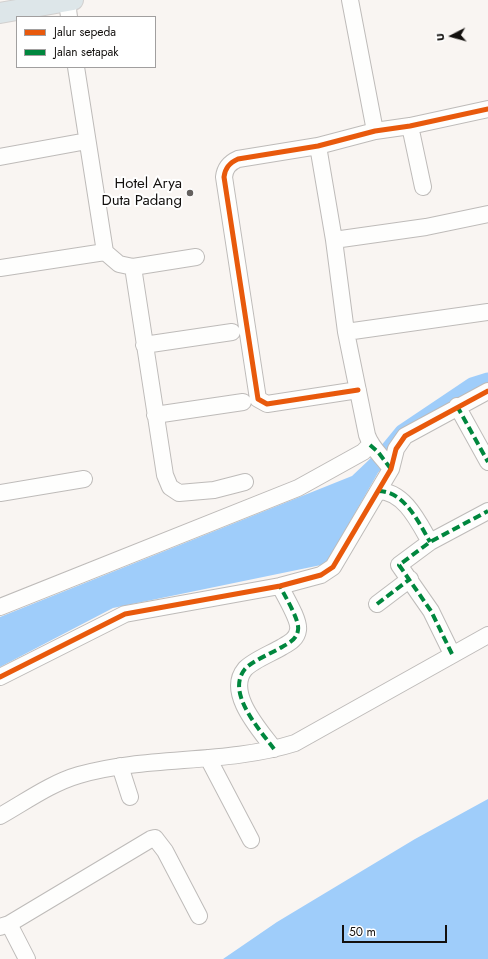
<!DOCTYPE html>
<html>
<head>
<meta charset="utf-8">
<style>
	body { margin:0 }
	#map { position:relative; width:488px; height:959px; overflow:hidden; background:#f9f5f2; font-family:Jost,sans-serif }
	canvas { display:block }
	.legend { position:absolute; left:16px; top:16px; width:140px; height:52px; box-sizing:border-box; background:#fff; border:1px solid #a19f9f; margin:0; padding:5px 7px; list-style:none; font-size:12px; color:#13100e }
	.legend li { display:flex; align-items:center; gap:8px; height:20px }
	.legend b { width:20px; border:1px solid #a19f9f }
	.north { position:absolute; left:432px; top:16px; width:40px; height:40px; -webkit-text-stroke:3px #fff; paint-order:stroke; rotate:264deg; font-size:11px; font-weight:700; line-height:16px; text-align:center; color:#13100e }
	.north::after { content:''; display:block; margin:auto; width:14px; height:18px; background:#13100e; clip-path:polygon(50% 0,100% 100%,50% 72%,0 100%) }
	.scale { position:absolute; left:342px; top:925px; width:105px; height:18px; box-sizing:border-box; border:2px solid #13100e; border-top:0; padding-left:5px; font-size:12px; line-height:14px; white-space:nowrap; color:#13100e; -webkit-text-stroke:3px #fff; paint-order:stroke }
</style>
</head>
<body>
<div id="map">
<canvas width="488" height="959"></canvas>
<ul class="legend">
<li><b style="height:5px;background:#e8590c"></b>Jalur sepeda</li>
<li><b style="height:5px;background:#00873e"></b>Jalan setapak</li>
</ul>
<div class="north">U</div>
<div class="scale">50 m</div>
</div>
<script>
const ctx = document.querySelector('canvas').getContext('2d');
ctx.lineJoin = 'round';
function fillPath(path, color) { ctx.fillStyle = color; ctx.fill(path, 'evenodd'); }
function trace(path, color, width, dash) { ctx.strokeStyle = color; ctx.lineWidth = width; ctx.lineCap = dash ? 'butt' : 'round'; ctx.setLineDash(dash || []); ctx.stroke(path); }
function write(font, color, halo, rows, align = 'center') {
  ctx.font = font + ' Jost,sans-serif'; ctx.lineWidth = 4; ctx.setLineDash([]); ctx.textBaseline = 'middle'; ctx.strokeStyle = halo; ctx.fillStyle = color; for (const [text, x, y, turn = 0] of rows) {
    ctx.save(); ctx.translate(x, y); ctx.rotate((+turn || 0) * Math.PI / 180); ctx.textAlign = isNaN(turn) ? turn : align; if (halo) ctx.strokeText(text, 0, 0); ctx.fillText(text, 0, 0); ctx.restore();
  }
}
const water = new Path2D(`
	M371,458L379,471L326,564L113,608L0,667V617L352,476Z
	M488,799V959H223L277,922L415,839Z`);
const canal = new Path2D(`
	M375,465L402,432L472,385L488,380`);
const minor = new Path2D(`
	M350,0L375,131
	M67,1L69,17
	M76,67L105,252L119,264L133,267L165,475L170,487L179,493L214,490L245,482
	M410,126L423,187
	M318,146L334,240L346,332L367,435C371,448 383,457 391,469
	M0,157L87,141
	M334,240L426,227L488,214
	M133,267L196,257
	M0,268L105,252
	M346,332L488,312
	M144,345L232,332
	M358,390L267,404L258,399L224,177C225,168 229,163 238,159L318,146L375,131L410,126L488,109
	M457,406L488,462
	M155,415L243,402
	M378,491C404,491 418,521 430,542
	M0,493L84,479
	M377,604L410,579
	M0,607L298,488L363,452L370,445
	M452,654L431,611L399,565L430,542L488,511
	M0,677L125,614L280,586L321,575L333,567L391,469L396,449L405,436L488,391
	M274,749C261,731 225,693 245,669C252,661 272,653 282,647C289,643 297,639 298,630C300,620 284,595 280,586
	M208,758L251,840
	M120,766L130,797
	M0,816C25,802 51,783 79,775C149,755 225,765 295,743L488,635
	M9,924L27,959
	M0,927L9,924L151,839L155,838L165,851L199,916`);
const major = new Path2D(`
	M0,13L73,0`);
const quiet = new Path2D(`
	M457,406L488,462
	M370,445L378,452L391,469
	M378,491C404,491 418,521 430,542
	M377,604L410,579
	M452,654L431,611L399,565L430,542L488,511
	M274,749C261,731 225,693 245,669C252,661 272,653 282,647C289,643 297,639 298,630C300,620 284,595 280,586`);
const cycleway = new Path2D(`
	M358,390L267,404L258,399L224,177C225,168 229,163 238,159L318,146L375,131L410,126L488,109
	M0,677L125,614L280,586L321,575L333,567L391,469L396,449L405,436L488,391`);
const markers = [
	[190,193,4,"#64605e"]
];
const poiNames = [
	["Hotel Arya",182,184],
	["Duta Padang",182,201]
];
fillPath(water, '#9fcdfa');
trace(canal, '#9fcdfa', 15);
trace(minor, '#bebbb9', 18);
trace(major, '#d2d0cf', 22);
trace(minor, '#fefefd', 16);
trace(major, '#dde6e9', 20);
trace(quiet, '#00873e', 4, [8, 4]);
trace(cycleway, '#e8590c', 5);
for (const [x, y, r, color] of markers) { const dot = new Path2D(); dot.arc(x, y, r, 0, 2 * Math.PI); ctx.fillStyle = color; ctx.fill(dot); trace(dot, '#fff', 1.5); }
write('15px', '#13100e', '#fff', poiNames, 'right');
</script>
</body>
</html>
